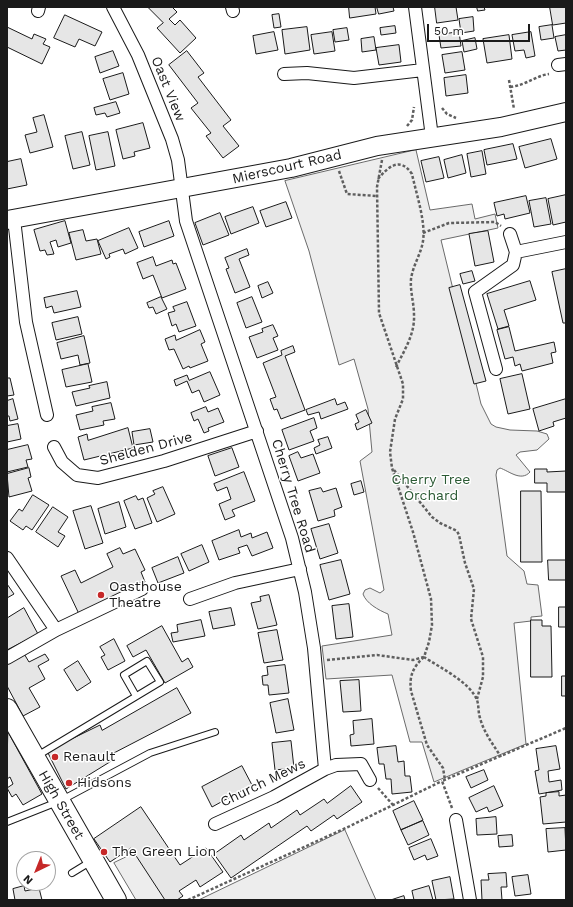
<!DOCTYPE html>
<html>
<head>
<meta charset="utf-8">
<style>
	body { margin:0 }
	#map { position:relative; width:573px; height:907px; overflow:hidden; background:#fff; font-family:"Work Sans",sans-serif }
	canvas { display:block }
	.frame { position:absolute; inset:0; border:8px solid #1a1a1a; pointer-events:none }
	.north { position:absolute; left:16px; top:851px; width:40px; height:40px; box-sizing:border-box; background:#fff; border:1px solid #a3a3a3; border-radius:50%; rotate:223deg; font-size:11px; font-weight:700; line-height:16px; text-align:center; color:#1a1a1a }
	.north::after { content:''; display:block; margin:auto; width:14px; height:18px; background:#c62828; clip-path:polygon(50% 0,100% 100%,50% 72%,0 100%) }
	.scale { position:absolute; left:427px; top:24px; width:103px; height:18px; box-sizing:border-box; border:2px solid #1a1a1a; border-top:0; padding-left:5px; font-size:12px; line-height:14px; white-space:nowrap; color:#1a1a1a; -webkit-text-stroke:3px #fff; paint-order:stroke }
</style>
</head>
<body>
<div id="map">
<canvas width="573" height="907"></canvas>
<div class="frame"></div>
<div class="north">N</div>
<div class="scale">50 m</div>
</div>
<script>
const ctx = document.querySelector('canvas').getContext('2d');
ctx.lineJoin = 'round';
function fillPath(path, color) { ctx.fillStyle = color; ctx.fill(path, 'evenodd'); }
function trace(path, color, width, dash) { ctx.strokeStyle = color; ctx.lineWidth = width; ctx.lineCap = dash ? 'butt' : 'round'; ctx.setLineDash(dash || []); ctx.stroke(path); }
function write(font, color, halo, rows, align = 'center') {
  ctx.font = font + ' "Work Sans",sans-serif'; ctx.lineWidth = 3; ctx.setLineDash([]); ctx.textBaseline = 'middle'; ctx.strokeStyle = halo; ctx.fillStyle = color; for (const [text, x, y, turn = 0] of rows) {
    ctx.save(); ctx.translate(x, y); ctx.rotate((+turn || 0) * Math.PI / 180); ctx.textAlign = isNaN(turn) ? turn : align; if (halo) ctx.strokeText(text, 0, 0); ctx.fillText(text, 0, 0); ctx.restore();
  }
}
const green = new Path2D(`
	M416,150L430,210L472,204L475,219L495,214L498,228L441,240L481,404L491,424L496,427L510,430L537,431L547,434L549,439L537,450L520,452L516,455L530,472C521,482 509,471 500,468L497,470L496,475L507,556L524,571L527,584L538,585L542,616L531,617V621L514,623L526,744L434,782L422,742H410L392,675L326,679L322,646L392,635L388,614C378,610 366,603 363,594L365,590L370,588L380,593L384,590L360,461L372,452L368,409L354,359L339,365L309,251L285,181Z
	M345,830L376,900H199Z
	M137,852L167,900H136L114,863Z`);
const building = new Path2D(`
	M148,7H172L177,12L169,19L175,25L180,20L196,38L180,53L157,28L163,23Z
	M349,7H375L376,14L350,18Z
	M377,7H393L394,11L379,14Z
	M435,7H456L458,20L437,23Z
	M477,7H484L485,10L478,11Z
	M550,7H566V23L553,25Z
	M279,14L281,27L274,28L272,15Z
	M65,15L102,32L95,46L79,39L75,47L54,38Z
	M473,17L474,31L461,33L459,19Z
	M552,25L554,38L541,40L539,27Z
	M395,26L396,33L381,35L380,28Z
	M7,27L32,39L34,34L46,39L43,44L50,47L42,64L7,47Z
	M307,27L310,50L285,54L282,30Z
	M347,28L349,40L335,42L333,30Z
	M274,32L278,50L256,54L253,36Z
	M332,32L335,51L314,54L311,35Z
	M459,32L461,46L441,48L439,35Z
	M531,32L535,56L526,58L524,50L515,51L512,35Z
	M509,35L512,59L487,63L483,39Z
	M566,35V50L558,51L555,37Z
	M374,37L376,50L362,52L361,39Z
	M475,38L477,49L464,52L462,41Z
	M399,45L401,62L379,65L376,48Z
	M113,51L119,66L100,73L95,57Z
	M187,51L204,73L198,77L231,120L223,126L239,146L223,158L206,136L211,133L191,108L198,103L169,65Z
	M462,52L465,70L445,73L442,55Z
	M123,73L129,94L110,100L103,79Z
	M466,75L468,93L446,96L444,78Z
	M116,102L120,113L107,117L105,113L96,115L94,108Z
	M44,115L53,147L30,153L25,135L37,132L33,118Z
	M143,123L150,148L134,152L135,156L123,159L116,130Z
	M82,132L90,165L73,169L65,136Z
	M108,132L115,166L96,170L89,136Z
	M551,139L557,159L525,168L519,147Z
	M513,144L517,159L487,165L484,150Z
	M482,151L486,174L471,177L467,154Z
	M462,155L466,173L448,178L444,160Z
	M439,157L444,178L426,182L421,161Z
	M21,159L27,185L7,189V162Z
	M566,195V222L553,225L548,199Z
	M526,196L530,213L505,219L504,214L497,216L494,203Z
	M546,198L551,224L534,227L529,201Z
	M286,202L292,218L266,227L260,211Z
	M253,207L259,223L231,234L225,217Z
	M220,213L229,235L203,245L195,223Z
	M65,221L71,243L58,247L56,240L50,242L54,254L47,255L45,250L40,251L34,230Z
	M169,221L174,236L144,247L139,232Z
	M129,228L138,248L125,254L123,249L109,254L110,257L106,259L98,241Z
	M83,230L86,241L97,239L101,254L76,260L69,233Z
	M488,231L494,262L475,266L469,234Z
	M247,249L249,255L239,259L250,287L235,293L226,269L229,268L225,258Z
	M153,257L156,266L172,260L173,264L176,263L186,289L162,298L153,275L143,279L137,263Z
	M566,269V323H563L552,272Z
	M472,271L475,281L463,284L460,274Z
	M530,281L536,300L504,310L509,326L498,329L487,294Z
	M268,282L273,293L262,298L258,286Z
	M460,285L486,381L474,384L449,288Z
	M77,291L81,307L54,313L52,306L46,308L44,298Z
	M161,297L167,309L156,314L153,307L149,308L147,303Z
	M252,297L262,322L246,328L237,303Z
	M187,302L196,326L179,332L176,324L172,326L168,313L175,311L173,307Z
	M78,317L82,334L56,340L52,323Z
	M273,325L278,336L273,338L278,350L257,358L249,337L263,332L262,329Z
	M509,327L515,351L554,342L556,352L551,353L553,363L522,371L520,364L515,366L513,357L505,359L497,330Z
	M200,330L205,342L201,344L208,361L190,368L189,366L183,369L174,349L169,350L165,339L175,335L176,340Z
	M84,336L90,363L80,365L78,355L61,359L57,343Z
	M293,346L295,352L285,356L305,410L281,419L277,409L274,410L270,399L276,397L263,363L282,355L281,351Z
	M88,364L92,382L66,387L62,370Z
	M210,372L220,395L204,402L199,390L192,393L187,381L176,386L174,380L187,375L189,380Z
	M522,374L530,409L508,414L500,379Z
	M7,378H10L14,395L7,396Z
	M107,382L110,398L76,406L72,392L90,388L89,386Z
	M13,399L18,419L10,421L9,416H7V401Z
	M335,399L337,405L345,402L348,409L321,419L319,412L308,415L306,410Z
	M566,399V418L553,422L554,426L539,431L533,409Z
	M111,403L115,419L103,421L104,425L80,430L76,415L93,411L92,407Z
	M206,407L208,412L218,408L224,422L208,428L209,431L204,433L198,419L194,421L191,413Z
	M366,410L372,423L357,430L355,424L359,422L356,415Z
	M314,418L317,428L310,431L314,441L289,450L282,430Z
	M18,424L21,439L7,442V426Z
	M128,428L133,448L84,460L78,437L87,434L88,440Z
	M150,429L153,442L134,445L132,432Z
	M328,437L332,448L316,454L314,448L320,445L318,440Z
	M28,445L32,459L26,460L28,467L7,472V450Z
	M232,448L239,467L215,476L208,456Z
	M298,452L301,458L313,454L320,473L298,481L289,456Z
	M29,468L31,477L28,478L32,491L9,497L7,474Z
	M535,469H547V472L566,471V492H547V483H535Z
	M244,472L255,501L232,510L235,516L225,520L219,504L231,499L227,487L217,491L214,484Z
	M361,481L364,492L354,495L351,484Z
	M163,487L175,514L157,522L147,498L155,494L153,491Z
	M321,488L323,492L336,488L342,507L334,510L335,516L318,521L309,491Z
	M521,491H541L542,562H521Z
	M33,495L49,505L32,530L26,526L23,530L10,521L19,509L22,511Z
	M136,496L138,500L143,498L152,523L135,529L124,501Z
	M119,502L126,527L105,534L98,509Z
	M91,506L103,543L85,549L73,511Z
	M53,507L68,517L58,532L65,536L58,547L36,532Z
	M329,524L338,553L320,559L311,529Z
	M239,530L241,537L251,533L252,538L267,532L273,548L252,556L247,545L238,548L240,553L219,560L212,541Z
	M202,545L209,562L189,571L181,554Z
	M120,548L123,554L135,549L145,570L141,572L145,582L79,614L61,576L75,570L81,583L113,567L107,554Z
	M178,557L184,573L158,583L152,568Z
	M341,560L350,594L329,600L320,565Z
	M548,560H566V580H549Z
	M7,584L14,594L7,598Z
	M269,595L277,625L258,629L251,603L261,601L260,597Z
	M349,604L353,637L336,639L332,606Z
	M559,607H566V627H559Z
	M24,608L38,634L7,650V616L8,617Z
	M231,608L235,625L213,629L209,612Z
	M201,620L205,636L173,642L171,633L178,632L177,625Z
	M531,620H542V626H551L552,677H531Z
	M162,626L182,662L188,658L193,667L165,683L146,650L133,657L127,646Z
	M277,630L283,660L264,663L258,633Z
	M114,639L125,661L108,670L101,657L105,655L100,647Z
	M23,652L29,662L45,654L49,660L38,666L45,679L29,688L40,707L23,716L7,686V660Z
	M78,661L91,682L77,691L64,670Z
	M285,665L289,693L269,695L268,685H263L262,676L268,675L267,667Z
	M562,676H566V696H562Z
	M359,680L361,711L343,712L340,681Z
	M177,688L191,713L110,755L113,760L66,789L47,751L100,725L102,730Z
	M288,699L294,730L276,733L270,703Z
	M372,719L374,744L351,746L350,735L354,734L353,721Z
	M8,732L42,794L23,805L16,794L12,797L7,788L13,784L10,777L7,779Z
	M291,741L294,768L275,770L272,743Z
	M396,746L398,762L404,761L405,776H410L412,792L392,794L391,779H386L384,764H379L377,748Z
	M556,746L560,769L548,771L549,782L561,780L562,790L539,794L535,771L539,770L536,749Z
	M242,766L252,785L212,807L202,787Z
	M484,770L488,780L471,788L466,777Z
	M351,786L362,802L337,819L334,815L311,831L307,826L231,878L214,854L241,835L244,840L269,823L271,828L297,810L300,815L324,799L327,803Z
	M494,786L503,806L489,812L487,807L476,812L469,798Z
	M559,792V796L566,795V822L543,824L540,797L546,796V793Z
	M414,801L423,820L401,830L393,811Z
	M141,807L180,865L206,848L223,872L200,887L196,880L179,891L183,896L177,900H165L131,848L110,862L94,839Z
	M496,817L497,834L477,835L476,819Z
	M423,821L429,835L408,845L401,830Z
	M565,828L566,850L548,852L546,829Z
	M512,835L513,846L499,847L498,836Z
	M431,839L438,856L427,860L425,855L414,860L409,848Z
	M506,873L507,887H501L502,900H482L481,880H489L488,874Z
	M528,875L531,894L515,896L512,877Z
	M450,877L454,899L436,900L432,881Z
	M24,886L25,891L39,888L42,900H15L13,889Z
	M429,886L433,900H414L412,891Z
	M404,896L405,900H391Z`);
const path = new Path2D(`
	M509,80L514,109
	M510,87C527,85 535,76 549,74
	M442,108L447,114L456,118
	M407,126L412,120L414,107
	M382,160L377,187L379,313L403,384V399L395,419L390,452L392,468L413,532L431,599L432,625L429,642L424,657C439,667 470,682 477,700C479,706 478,712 480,718C484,733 493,744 501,757
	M339,171L347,194L377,196
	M378,179C388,167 400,156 412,174C416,193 426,222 423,241C421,254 413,265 411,279C410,291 414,303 414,315C415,334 404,351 396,367
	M423,233L449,223L495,222L501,226
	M394,470L432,517L440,523L457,531L459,535L465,563L474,589L471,619L483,657V677L477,699
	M424,657C413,667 409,676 411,691L427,745L443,768L445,780
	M327,660L377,655L413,660L424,657
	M378,788L393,805
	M452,808L442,781L566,728
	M188,900L348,827L442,781`);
const lane = new Path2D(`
	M37,756L160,682L147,661L124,675L136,696
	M7,822L60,801L150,753L215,732
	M72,873L90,862`);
const street = new Path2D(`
	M113,7L138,55L172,139L178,160L186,221L292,538L305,592L314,648L325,769L336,765L361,764L370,780
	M232,7L233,11
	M415,7L432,137
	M38,11L39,7
	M558,65L566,64
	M284,74L307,73L354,78L423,70
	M14,219L26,322L47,415
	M516,252L566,242
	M496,369L475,292L513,265L516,252L510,234
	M54,447L62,462L77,475L98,478L164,461L257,431
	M7,558L56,630
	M190,599L235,583L300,569
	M7,658L56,630L142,589
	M456,820L470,900
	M215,824L274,797L325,769`);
const secondary = new Path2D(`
	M7,220L291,168L377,146L501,127L566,112`);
const primary = new Path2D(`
	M7,709L116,900`);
const markers = [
	[101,595,4,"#c62828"],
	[55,757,4,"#c62828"],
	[69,783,4,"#c62828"],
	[104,852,4,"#c62828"]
];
const streetNames = [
	["Oast View",168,89,68],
	["Mierscourt Road",287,167,-13],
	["Shelden Drive",146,449,-15],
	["Cherry Tree Road",293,496,73],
	["Church Mews",263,783,-26],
	["High Street",61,805,60]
];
const parkNames = [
	["Cherry Tree",431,480],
	["Orchard",431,496]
];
const poiNames = [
	["Oasthouse",109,587],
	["Theatre",109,603],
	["Renault",63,757],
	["Hidsons",77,783],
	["The Green Lion",112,852]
];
fillPath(green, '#ededed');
trace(green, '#6a6a6a', 1);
fillPath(building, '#e6e6e6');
trace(building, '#1a1a1a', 1);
trace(lane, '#1a1a1a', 8);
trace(street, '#1a1a1a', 14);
trace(secondary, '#1a1a1a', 20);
trace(primary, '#1a1a1a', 22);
trace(path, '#5f5f5f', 2.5, [3, 2]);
trace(lane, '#fff', 6);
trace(street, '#fff', 12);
trace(secondary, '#fff', 18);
trace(primary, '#fff', 20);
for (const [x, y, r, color] of markers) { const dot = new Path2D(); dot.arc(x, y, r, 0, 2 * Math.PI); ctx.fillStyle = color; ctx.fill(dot); trace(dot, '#fff', 1.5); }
write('14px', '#1a1a1a', '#fff', streetNames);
write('14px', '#2b5a34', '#fff', parkNames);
write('14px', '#1a1a1a', '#fff', poiNames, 'left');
</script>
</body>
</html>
